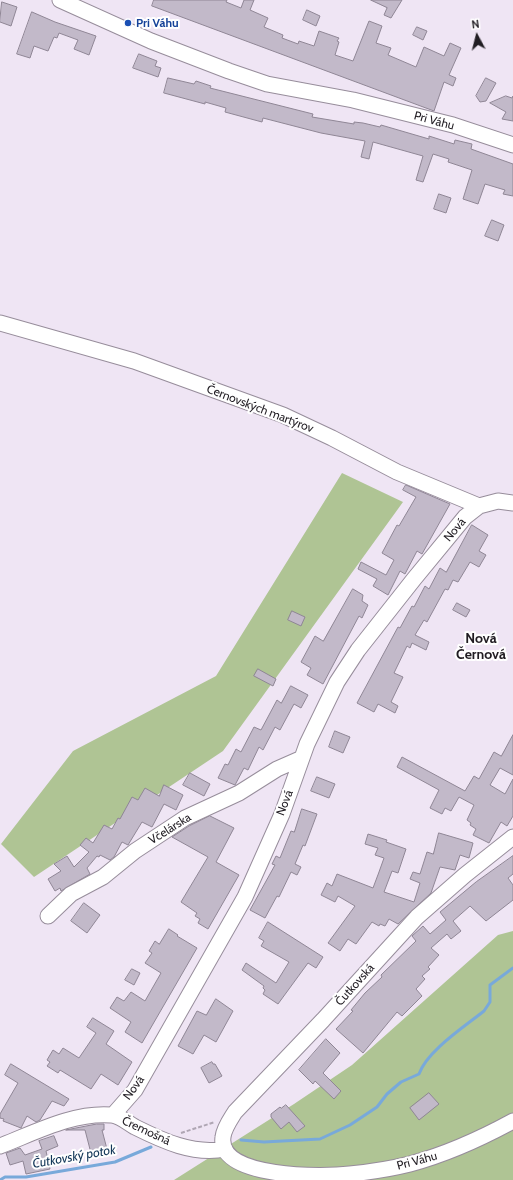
<!DOCTYPE html>
<html>
<head>
<meta charset="utf-8">
<style>
	body { margin:0 }
	#map { position:relative; width:513px; height:1180px; overflow:hidden; background:#efe5f4; font-family:Cabin,sans-serif }
	canvas { display:block }
	.north { position:absolute; left:457px; top:16px; width:40px; height:40px; -webkit-text-stroke:3px #fff; paint-order:stroke; rotate:353deg; font-size:11px; font-weight:700; line-height:16px; text-align:center; color:#211d23 }
	.north::after { content:''; display:block; margin:auto; width:14px; height:18px; background:#211d23; clip-path:polygon(50% 0,100% 100%,50% 72%,0 100%) }
</style>
</head>
<body>
<div id="map">
<canvas width="513" height="1180"></canvas>
<div class="north">N</div>
</div>
<script>
const ctx = document.querySelector('canvas').getContext('2d');
ctx.lineJoin = 'round';
function fillPath(path, color) { ctx.fillStyle = color; ctx.fill(path, 'evenodd'); }
function trace(path, color, width, dash) { ctx.strokeStyle = color; ctx.lineWidth = width; ctx.lineCap = dash ? 'butt' : 'round'; ctx.setLineDash(dash || []); ctx.stroke(path); }
function write(font, color, halo, rows, align = 'center') {
  ctx.font = font + ' Cabin,sans-serif'; ctx.lineWidth = 4; ctx.setLineDash([]); ctx.textBaseline = 'middle'; ctx.strokeStyle = halo; ctx.fillStyle = color; for (const [text, x, y, turn = 0] of rows) {
    ctx.save(); ctx.translate(x, y); ctx.rotate((+turn || 0) * Math.PI / 180); ctx.textAlign = isNaN(turn) ? turn : align; if (halo) ctx.strokeText(text, 0, 0); ctx.fillText(text, 0, 0); ctx.restore();
  }
}
const green = new Path2D(`
	M342,473L403,502L223,751L34,877L1,844L73,751L216,676Z
	M513,931V1180H174L294,1104L352,1065L498,935Z`);
const stream = new Path2D(`
	M241,1140L264,1142L320,1139L350,1125L377,1107L387,1094L401,1082L419,1074C427,1051 464,1027 484,1011L490,1002V985L513,968
	M0,1180L5,1177H26L115,1162L151,1147`);
const building = new Path2D(`
	M154,0H227L226,2L241,8L244,0H254L250,10L268,18L264,27L283,35L282,38L298,44L299,41L314,46L319,31L339,38L337,41L339,42L335,55L353,61L369,21L382,26L376,43L391,48L388,55L416,67L424,47L444,56L450,43L461,48L449,75L456,78L453,86L444,82L434,111L152,6Z
	M371,0H402L391,18L384,15L387,8Z
	M2,2L17,7L11,26L0,22Z
	M307,10L320,16L316,26L303,20Z
	M32,12L55,22L96,36L89,55L74,49L78,40L59,33L57,38L54,37L48,51L34,46L30,58L17,54Z
	M417,27L427,31L423,40L413,35Z
	M139,54L157,61L155,66L161,68L158,77L133,68Z
	M168,78L194,84L196,81L211,86L210,88L313,114L312,117L354,124V122L363,123L380,127L381,125L429,139V136L454,144L455,140L472,144L471,149L513,164V196L503,194L505,190L485,184L478,204L463,199L472,170L448,162L449,159L433,154L423,182L416,180L423,156L373,142L369,159L361,157L365,141L321,133L263,118L262,122L225,112L226,108L205,102V104L164,93Z
	M486,78L496,83L486,101L480,102L476,96Z
	M506,96L512,98L513,96V121L502,119L506,112L490,103Z
	M439,194L451,198L446,213L434,209Z
	M492,220L504,225L498,241L485,236Z
	M406,485L450,504L422,554L417,551L405,574L400,571L388,595L373,586L377,579L358,569L361,562L386,575L394,560L382,553L397,525L399,526L416,497L403,490Z
	M472,525L488,535L479,551L486,555L479,567L470,562L458,582L453,580L448,590L445,589L427,622L424,620L415,635L429,642L426,650L412,643L410,648L407,646L394,673L403,677L391,702L398,706L395,713L378,704L374,712L357,703L398,627L400,628L412,606L414,607L425,586L429,589L440,568L446,572Z
	M353,589L363,595L362,601L368,605L362,618L359,616L323,684L307,675L311,668L301,662L315,636L323,641Z
	M457,603L470,610L466,617L453,610Z
	M292,611L305,617L301,626L288,620Z
	M258,669L276,679L273,686L254,676Z
	M291,686L308,695L301,708L294,704L280,730L275,727L263,750L259,747L248,770L244,768L235,785L218,778L225,764L228,765L236,749L241,752L254,727L261,730L277,700L281,703Z
	M335,731L350,737L343,753L329,747Z
	M513,735V775L500,768L490,785L505,794L513,779V816L507,826L501,822L489,843L473,835L476,829L470,825L471,823L467,820L474,805L459,797L451,811L445,808L442,814L430,808L439,790L397,767L402,757L465,791L474,776L479,779L494,752L501,756Z
	M190,773L210,784L204,796L183,785Z
	M317,777L335,784L329,798L311,791Z
	M164,785L183,795L176,810L164,804L152,827L142,822L128,845L122,842L114,857L110,860L100,855L99,857L97,856L87,868L90,874L61,891L60,888L55,891L48,879L61,871L54,864L67,856L74,867L89,852L80,845L86,838L93,843L104,825L112,829L118,818L120,819L132,797L138,800L145,788L159,796Z
	M302,809L317,814L305,846L303,845L295,864L301,867L297,875L291,872L279,897L277,896L265,918L250,910L275,865L272,864L276,856L280,858L291,831L294,832Z
	M210,816L234,828L216,862L239,875L208,929L198,923L200,919L195,916L197,913L181,902L208,857L172,837L189,826Z
	M439,833L473,843L469,858L460,855L455,870L440,867L431,893L398,924L389,919L385,926L380,924L379,926L372,922L356,944L348,939L340,951L328,943L355,906L338,896L335,902L321,895L327,883L332,886L337,874L373,888L379,872L384,858L375,855L378,848L365,844L368,834L387,840L386,842L406,849L398,873L392,871L384,892L414,902L420,883L410,879L413,872L420,874L427,852L433,854Z
	M513,856V874L508,878L513,885V900L486,921L470,906L453,921L461,931L451,939L447,934L431,948L439,955L428,967L430,969L422,976L425,979L416,989L422,996L402,1016L397,1012L363,1053L336,1029L353,1011L351,1010L365,993L382,977L381,975L416,941L412,936L423,926L430,934L446,920L440,912L476,882Z
	M84,903L100,915L87,933L71,921Z
	M268,922L323,957L316,968L308,963L278,1004L263,994L265,990L263,988L264,986L242,970L246,963L276,983L289,962L261,946L264,941L259,938Z
	M169,929L178,935L177,936L197,948L142,1043L125,1032L131,1022L110,1008L117,997L124,1001L131,992L145,1001L161,973L145,963L152,953L149,951L155,941L159,944Z
	M132,969L140,973L134,985L125,980Z
	M216,999L233,1011L216,1042L204,1035L193,1054L178,1046L197,1011L206,1015Z
	M93,1018L114,1031L106,1044L132,1062L118,1085L101,1074L91,1089L60,1070L58,1073L47,1066L50,1062L47,1060L53,1050L59,1054L63,1048L79,1058L96,1033L87,1027Z
	M326,1039L340,1053L323,1073L341,1091L334,1099L315,1081L313,1084L299,1070Z
	M212,1062L213,1064H215L222,1076L209,1083L201,1068Z
	M11,1064L69,1099L64,1106L52,1101L40,1120L36,1122L27,1116L21,1128L3,1121L4,1119L0,1118V1114L18,1083L5,1075Z
	M429,1093L439,1104L419,1120L410,1108Z
	M286,1105L305,1126L297,1132L289,1122L281,1129L271,1117V1114L280,1107L281,1108Z
	M97,1124H104V1130H102L108,1153L92,1157L85,1130H66Z
	M54,1136L58,1146L46,1151L50,1169L26,1174L23,1161L10,1165L6,1153L20,1148L25,1155L42,1149L39,1141Z`);
const path = new Path2D(`
	M181,1133L215,1122`);
const minor = new Path2D(`
	M60,0L151,41L229,71L267,84L353,100L453,125L513,145
	M0,323L134,361L283,415L332,438L397,472L479,506L498,501L513,503
	M513,837L465,875L417,917L323,1020L235,1112C230,1120 224,1128 223,1137C217,1179 325,1177 350,1174C370,1172 390,1169 410,1164C447,1154 480,1139 513,1121
	M48,916L71,894L103,877L135,851L185,818L239,793L277,769L302,758
	M113,1115L135,1090L245,897L282,814L307,744L337,682L358,650L414,579L465,517L479,506
	M0,1146C34,1133 73,1112 111,1115C119,1115 128,1123 135,1127C163,1141 193,1155 225,1149`);
const markers = [
	[128,23,4,"#1a4fb4"]
];
const transitNames = [
	["Pri Váhu",136,23]
];
const streetNames = [
	["Pri Váhu",434,121,15],
	["Černovských martýrov",260,409,21],
	["Nová",455,530,-50],
	["Nová",285,803,-69],
	["Včelárska",170,829,-32],
	["Čutkovská",355,985,-48],
	["Nová",134,1088,-54],
	["Čremošná",146,1131,25],
	["Pri Váhu",417,1161,-15]
];
const waterNames = [
	["Čutkovský potok",74,1157,-10]
];
const quarterNames = [
	["Nová",481,639],
	["Černová",481,655]
];
fillPath(green, '#afc494');
trace(stream, '#78a9da', 3);
fillPath(building, '#c2b9c9');
trace(building, '#8f8695', 1);
trace(minor, '#978d9b', 17);
trace(path, '#afa6b3', 2, [4, 2]);
trace(minor, '#fff', 15);
for (const [x, y, r, color] of markers) { const dot = new Path2D(); dot.arc(x, y, r, 0, 2 * Math.PI); ctx.fillStyle = color; ctx.fill(dot); trace(dot, '#fff', 1.5); }
write('bold 12px', '#164399', '#fff', transitNames, 'left');
write('12px', '#211d23', '#fff', streetNames);
write('italic 13px', '#133758', '#fff', waterNames);
write('bold 14px', '#211d23', '#fff', quarterNames);
</script>
</body>
</html>
